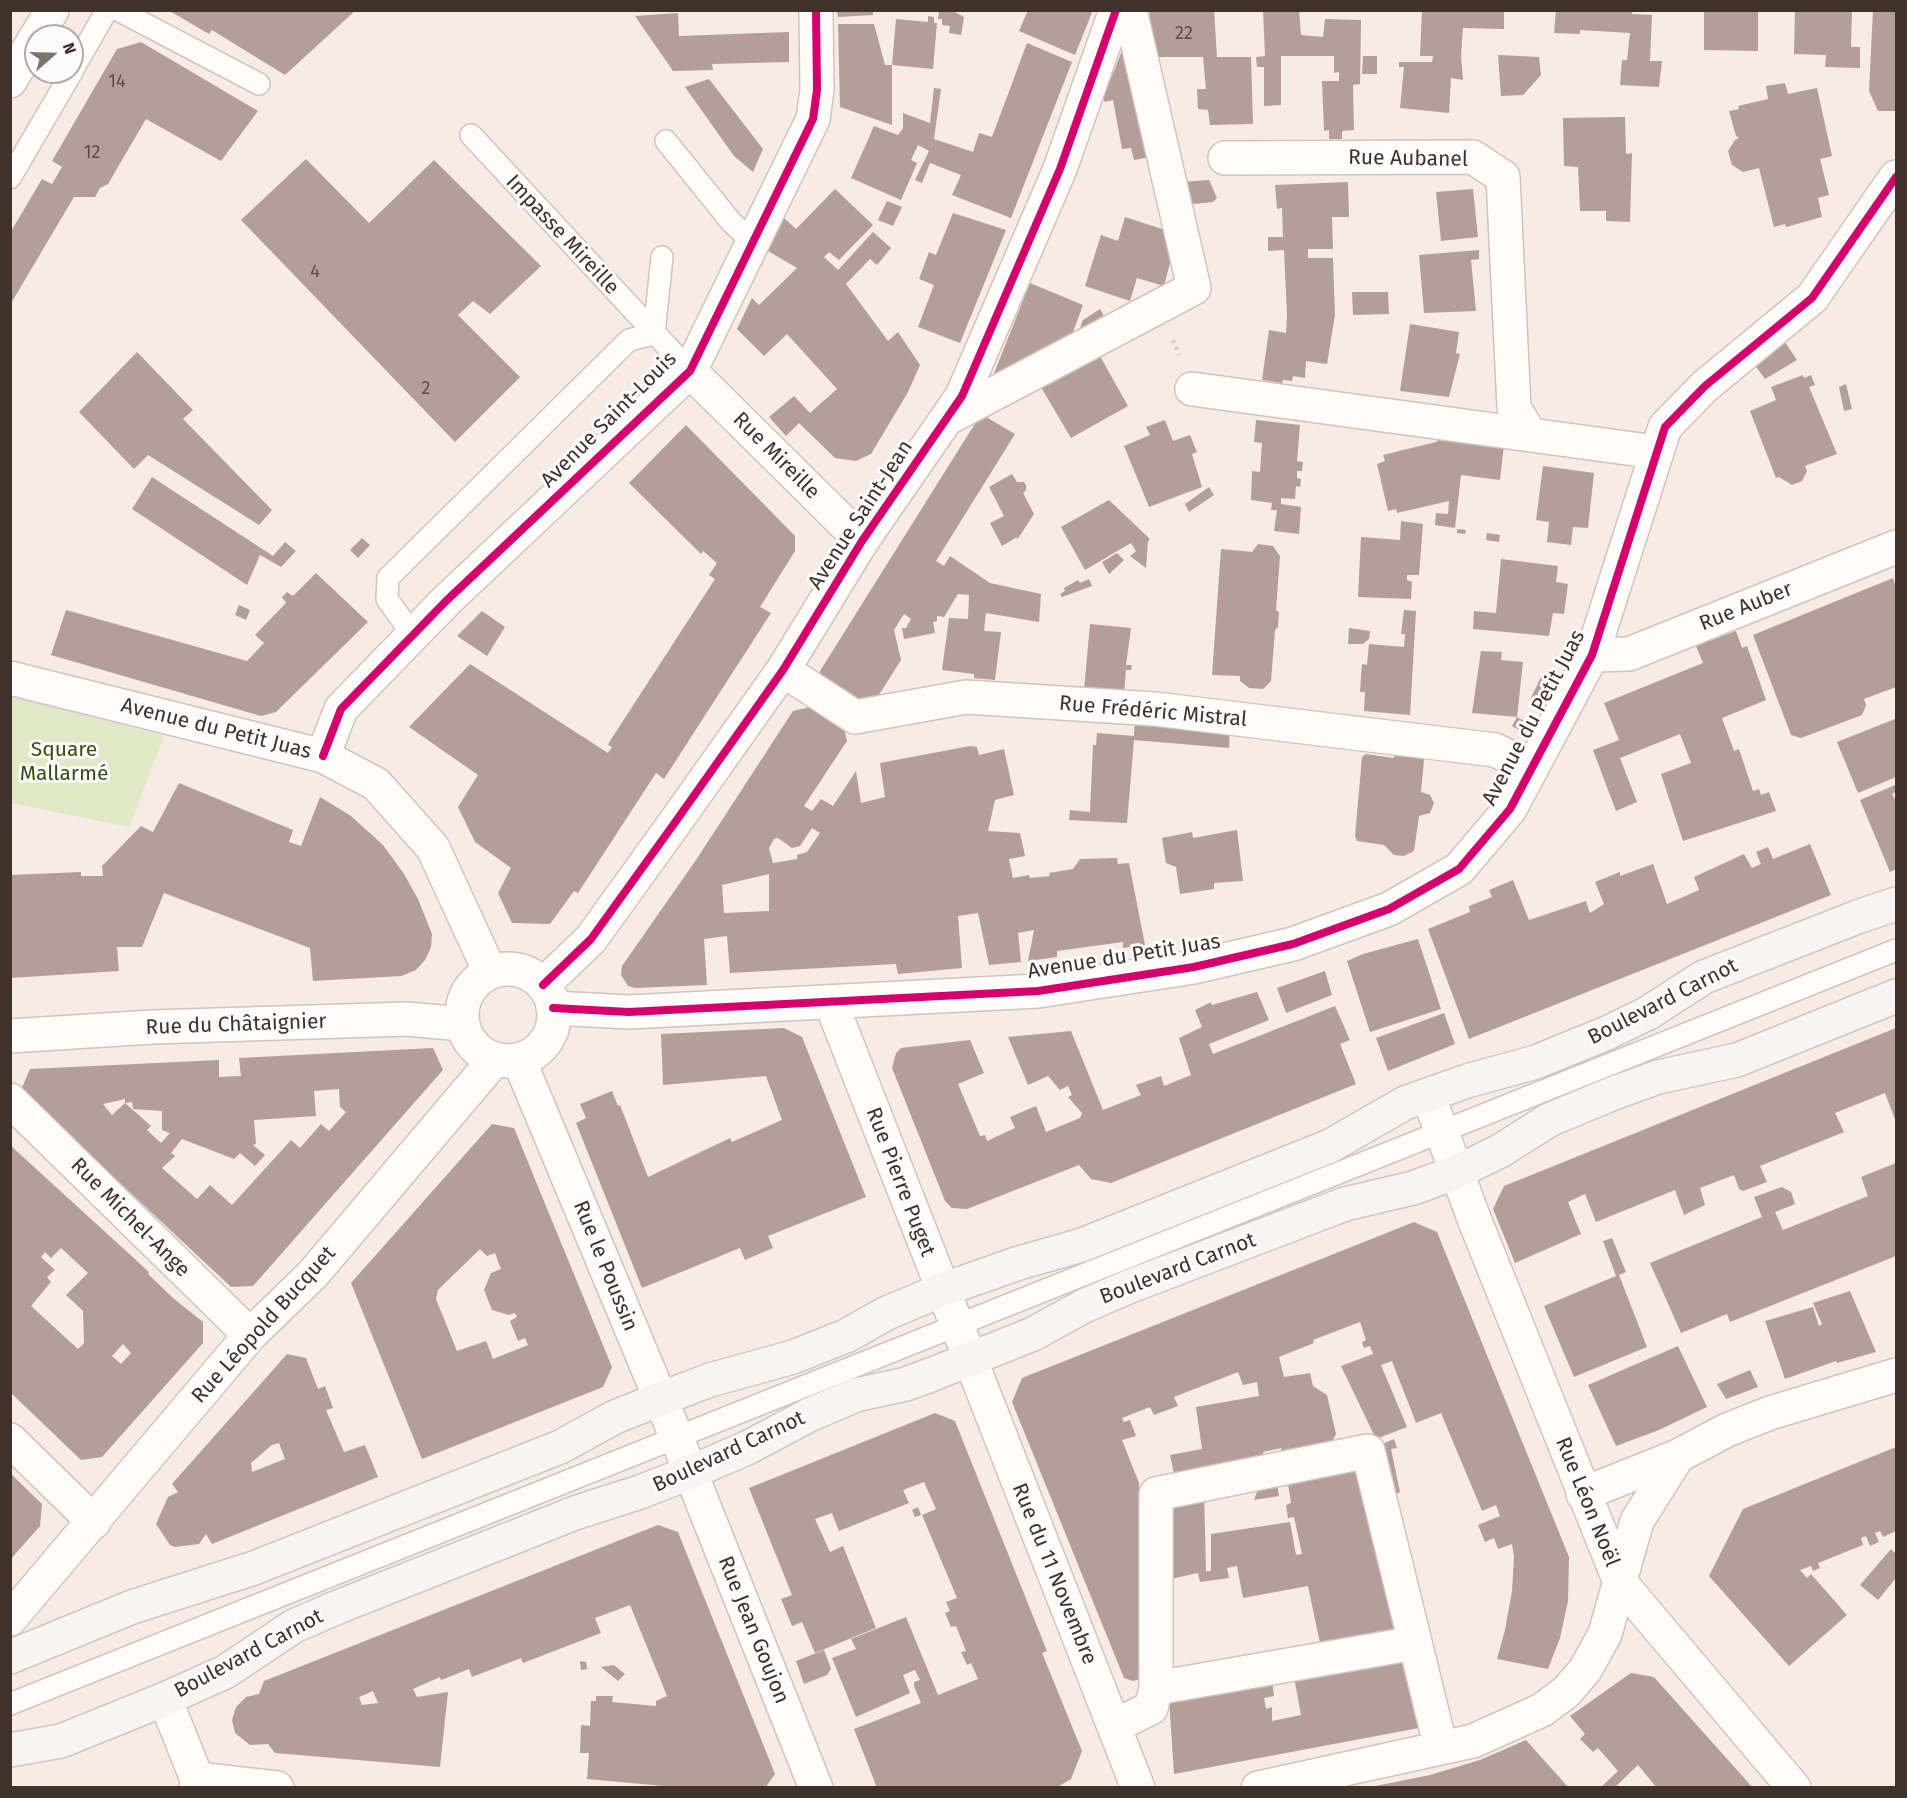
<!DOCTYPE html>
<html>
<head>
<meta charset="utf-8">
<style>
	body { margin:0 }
	#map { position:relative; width:1907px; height:1798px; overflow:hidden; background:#f7ebe6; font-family:"Fira Sans",sans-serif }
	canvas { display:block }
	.frame { position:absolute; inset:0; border:12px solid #40312b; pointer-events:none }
	.north { position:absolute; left:24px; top:24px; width:60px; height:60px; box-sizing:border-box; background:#fbfbfb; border:2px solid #b0aaa8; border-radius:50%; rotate:70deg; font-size:16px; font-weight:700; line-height:24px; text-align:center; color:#40312b }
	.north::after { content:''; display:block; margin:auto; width:21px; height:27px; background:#80726c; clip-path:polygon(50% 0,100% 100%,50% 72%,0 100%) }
</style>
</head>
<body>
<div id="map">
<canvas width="1907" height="1798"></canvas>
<div class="frame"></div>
<div class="north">N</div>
</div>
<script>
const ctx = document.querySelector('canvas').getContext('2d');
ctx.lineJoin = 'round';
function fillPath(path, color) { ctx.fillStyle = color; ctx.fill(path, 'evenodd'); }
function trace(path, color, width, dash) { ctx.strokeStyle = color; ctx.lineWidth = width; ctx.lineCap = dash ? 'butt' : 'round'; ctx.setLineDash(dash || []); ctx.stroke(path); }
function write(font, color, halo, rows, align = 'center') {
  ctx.font = font + ' "Fira Sans",sans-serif'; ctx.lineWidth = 6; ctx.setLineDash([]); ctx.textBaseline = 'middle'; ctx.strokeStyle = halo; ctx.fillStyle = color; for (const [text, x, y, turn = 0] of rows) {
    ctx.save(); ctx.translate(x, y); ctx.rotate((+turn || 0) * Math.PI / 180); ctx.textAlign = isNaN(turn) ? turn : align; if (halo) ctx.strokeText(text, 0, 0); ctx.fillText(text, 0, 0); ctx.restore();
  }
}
const green = new Path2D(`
	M11,696L164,736L129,827L11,803Z`);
const building = new Path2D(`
	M168,10H356L285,75L212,30L209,34Z
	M837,10H873V15L838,17Z
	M939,10H952L964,17L961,35L949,33L950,26L942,25V19H938Z
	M1028,10H1093L1075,55L1019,31Z
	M1149,10H1214L1217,57H1251L1253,124L1210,125L1208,110L1198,109L1197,89H1206L1203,57H1155Z
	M1263,10H1299L1301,35L1323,37L1325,19L1361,20L1360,84L1353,85L1354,130L1342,131V139H1329V130L1324,131L1322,81H1339V72L1334,73V56H1281V105L1264,106V67H1257L1256,57L1265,56Z
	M1422,10H1504V29L1463,28L1461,56L1463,80L1451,78L1449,113L1400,108L1404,67H1399V62H1432L1433,56H1420Z
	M1556,10H1632V14L1652,15L1650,61H1662L1659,87L1620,85L1622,60H1627L1630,33L1580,30V34L1554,33Z
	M1704,10H1758V51L1704,50Z
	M1795,10H1852L1851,47H1860V68L1825,67L1826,55L1794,54Z
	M1873,10H1896V111H1878L1869,91Z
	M678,13L679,36L789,32V62L712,64L713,70L673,71L635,16Z
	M928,16L934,17V23H937L933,69L892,65V125L840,107L838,24H874L885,65H892L896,19L928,22Z
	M1128,36L1156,156L1134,160L1131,148L1122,149L1113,100L1105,102L1103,98Z
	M141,42L258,111L221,161L146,119L108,184L100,188L95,197H74L10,305V233L42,179L52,184L62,167L52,161L117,49Z
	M1027,43L1072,62L1011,218L952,195L961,175L930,163L922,183L915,180L929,151L918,145L911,160L917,163L901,200L851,178L874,126L898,135L903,128V113L930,123L934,88L941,89L934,139L973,152L979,133L992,137Z
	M1498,55L1539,57L1541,75L1523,95L1501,96Z
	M1363,56H1377V74H1362Z
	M709,79L763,149L753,172L734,156L685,87Z
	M1785,83L1788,94L1817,88L1832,156L1820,159L1829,195L1818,198L1822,217L1786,227L1785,224L1774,227L1759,168L1743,172L1732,165L1728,151L1735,140L1739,138L1736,136L1729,111L1739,109L1738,106L1768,99L1766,86Z
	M1625,117L1626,154L1632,153L1630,222L1606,221V211H1580L1578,167L1564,166L1563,118Z
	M306,159L369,223L434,160L541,266L490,314L473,301L458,315L520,377L455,442L241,220Z
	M1209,180L1217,198L1213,202L1184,205L1180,182Z
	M1348,182L1349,217H1332L1333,249H1308V258H1333L1335,315L1327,364L1306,361L1305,378L1293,376L1292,381L1283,380L1282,383L1262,380L1269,330L1286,333L1287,316L1284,250L1268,251V237H1283L1282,208L1277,209L1275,185Z
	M835,189L873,225L839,260L829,252L824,257L838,270L873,232L891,248L877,265L870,259L846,284L888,341L898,332L920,365L908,392L871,454L856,461L835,458L799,423L786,436L769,417L794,396L810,413L837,389L787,334L764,356L737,329L752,298L759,305L797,268L768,251L784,218L796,229Z
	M1473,189L1478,237L1441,241L1436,192Z
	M887,201L902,207L893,226L878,220Z
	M953,213L1006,230L960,343L918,327L934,285L919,279L929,252L936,255Z
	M1125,217L1168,231L1171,259L1164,286L1137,278L1130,301L1085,286L1101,235L1118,241Z
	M1479,250V259L1471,260L1476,311L1424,313L1419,255Z
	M1030,283L1083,305L1069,343L993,376Z
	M1352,292H1388L1389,314L1353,315Z
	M1100,309L1107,321L1076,339L1083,320Z
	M1410,324L1459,332L1456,353L1460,354L1449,397L1400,391Z
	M1783,339L1797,360L1765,379L1754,364Z
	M1096,349L1128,406L1071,438L1038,382Z
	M137,352L193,410L183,419L272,510L259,525L148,455L134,469L79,412Z
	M1803,375L1804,378L1811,375L1815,385L1809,387L1837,454L1805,466L1807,471L1802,481L1792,485L1779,477L1776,478L1750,411L1776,400L1771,387Z
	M1846,384L1852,409L1844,411L1839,387Z
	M981,414L1015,434L936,561L944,566L950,556L990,583L1041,594L1039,622L986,613L984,631L1001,632L995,680L974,678V674L942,670L949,618L968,619L969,595L958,594L944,617L937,616V621L933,622L935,633L904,639L902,628H906L911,619L904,614L894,630L901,660L877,698L851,704L823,688L820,671Z
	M1165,420L1173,441L1190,435L1197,452L1192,454L1202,487L1149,507L1124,446L1150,435L1146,427Z
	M1256,420L1300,425L1297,461L1303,462L1302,471H1297V478L1301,479L1300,487L1296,486L1295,499L1281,498V504L1301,507L1299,534L1274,531L1277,510H1271L1272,503L1251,500L1252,471L1260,472L1262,443L1254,442Z
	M686,425L795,536V551L760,607L771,613L664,779L656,773L578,893L574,891L550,924L512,923L498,893L511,868L475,842L458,807L478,775L409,727L470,664L608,753L612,747L608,745L610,741L715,579L709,575L717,563L703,551L701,554L629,483Z
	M1442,436L1465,444L1466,439L1504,444L1500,480L1461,475L1455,528L1435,525L1436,513L1448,514L1449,501L1397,513L1396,509L1388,511L1377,464L1385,461L1383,455L1436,442Z
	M1543,466L1594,473L1588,528L1573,527L1571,545L1547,542L1549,522L1536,520Z
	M1012,474L1017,482H1024L1026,485V490L1023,493L1034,514L1017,540V537L1002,546L990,523L1004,516L989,487Z
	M152,477L273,556L285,542L296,551L281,567L260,555L247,585L132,509Z
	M1209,487L1214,495L1189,512L1185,504Z
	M1109,500L1150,539L1148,541L1146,568L1130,556L1136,551L1131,543L1085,570L1061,527Z
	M1401,521L1423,524L1419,575H1407V580L1412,582L1411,599L1358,597L1361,537L1400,540Z
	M1457,529L1466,530L1465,534L1457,533Z
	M1487,533L1500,535L1499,542L1486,540Z
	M362,538L370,545L358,558L350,550Z
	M1258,544L1273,546L1280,556L1276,610L1279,612L1278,627L1275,630L1271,681L1263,689L1249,688L1240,681V676L1212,675L1221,549L1252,552Z
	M1117,553L1124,560L1109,574L1102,562Z
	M1501,559L1558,566L1556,582L1568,584L1564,614L1553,613L1549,636L1473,629L1474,611L1496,613Z
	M316,573L368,622L276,712L261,716L51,655L66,610L247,661L264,643L255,635L286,603L282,597L287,592L293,596Z
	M1893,578L1896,587V687L1864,699L1866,705L1862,715L1801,738L1791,735L1753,635Z
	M1089,579L1092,586L1062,597L1060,594L1065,591L1064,588L1078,580L1080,583Z
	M239,605L250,610L246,620L235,615Z
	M1404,610L1416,611L1410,715L1364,711L1365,692H1360L1362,664L1367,665L1369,644L1404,647L1405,634H1401Z
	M482,611L505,627L487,656L457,636Z
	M1090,624L1131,628L1126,665H1132L1131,670H1126L1124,694L1084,690Z
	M1349,628L1370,631L1369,639L1363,644H1348Z
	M1736,631L1742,648L1747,646L1766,700L1722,718L1734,751L1739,749L1753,791L1759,789L1761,795L1769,792L1776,811L1683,841L1661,774L1691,763L1680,734L1620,758L1637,802L1616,811L1593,750L1619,740L1604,703L1703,663L1696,646Z
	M1481,651L1502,652L1501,660L1523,662L1517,717L1472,713Z
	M1542,675L1550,679L1537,704L1530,700Z
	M810,707L844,728L847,741L804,806L812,811L821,799L833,806L856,771L861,803L885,797L880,763L970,746L977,747L979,755L1004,749L1014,795L995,800L988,831L1020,833L1025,856L1009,859L1013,878L1029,875L1030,878L1050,876L1049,873L1073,869L1080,859L1117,858L1118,864L1129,863L1145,945L1123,948V942L1057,951V957L1028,961L1034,930L1018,933L1021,962L989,965L978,913L958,916L962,968L898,974L896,964L730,973L727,936L704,939L707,985L635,988L628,986L621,975L622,966L696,860L793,711ZM812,828L820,833L807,852L797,855V859L773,863L769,848L774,839L778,838L792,848L800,846ZM769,874V911L724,913L722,885Z
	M1517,717L1526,722L1521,731L1512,726Z
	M1135,719L1230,729L1229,748L1134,740L1127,823L1069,820L1070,810L1090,812L1093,745H1096L1097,733L1134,736Z
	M1895,719L1896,777L1858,793L1837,742Z
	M1402,749L1419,751L1424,760L1421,792L1430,795L1434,803L1430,813L1419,816L1414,851L1404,856L1394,855L1384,845L1357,841L1355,836L1362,757L1366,754L1393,758Z
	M179,783L293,830L289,842L301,846L320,797L351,816L383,845L404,874L418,899L432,934L431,947L425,960L416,970L401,976L313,981L310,948L164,893L142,947H117L119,971L10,978V875L81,872V876H103L102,866L141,826L153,832Z
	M1895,785L1896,792L1892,794L1896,801V869L1890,872L1860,800Z
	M1237,830L1243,881L1214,883V889L1180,894L1176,867L1166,863L1162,838L1192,832L1193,838Z
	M1810,844L1831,895L1469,1039L1428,929L1470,912L1469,906L1492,897L1489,890L1513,880L1529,920L1586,901L1590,913L1604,904L1595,882L1620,872V876L1653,864L1667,904L1699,890L1694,877L1744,854L1752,868L1761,864L1756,852L1768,847L1773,859Z
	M1418,939L1441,1009L1370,1032L1347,961L1363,954Z
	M1325,971L1332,995L1286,1013L1277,988Z
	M1257,992L1269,1020L1209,1044L1213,1054L1335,1006L1350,1040L1340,1044L1356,1084L1111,1183L1091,1179L1079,1165L967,1209L952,1208L945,1201L892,1068L896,1053L901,1048L970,1040L984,1073L958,1084L980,1136L985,1135L987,1141L1015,1128L1010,1117L1036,1106L1046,1132L1080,1118L1082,1113L1068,1097L1072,1095L1068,1086L1060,1090L1048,1076L1028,1085L1008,1037L1071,1031L1103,1110L1141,1095L1136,1085L1161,1076L1164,1086L1191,1075L1179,1038L1202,1027L1195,1010L1211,1002L1212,1005Z
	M1444,1013L1455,1044L1388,1071L1376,1038Z
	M784,1028L802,1037L866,1197L768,1236L773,1248L745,1260L740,1248L642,1288L576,1123L586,1118L580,1104L612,1091L618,1106L620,1105L648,1177L730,1138L732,1142L782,1120L766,1076L663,1085L661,1034Z
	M1896,1028V1122L1885,1093L1835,1113L1844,1132L1760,1166L1767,1182L1743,1191L1739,1189L1734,1175L1700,1188L1705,1205L1684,1215L1675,1190L1596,1222L1585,1194L1568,1202L1581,1234L1515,1263L1493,1209L1504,1186Z
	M433,1048L443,1070L253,1286L231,1287L21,1090L30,1069L219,1060V1077L241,1076L239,1058ZM339,1089L340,1107L346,1112L329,1131L321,1124L300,1148L291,1140L232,1205L210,1185L197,1199L162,1168L175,1156L171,1153L182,1139L234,1159L240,1153L255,1166L265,1155L253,1145L256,1144L254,1120L316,1116L314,1091ZM125,1099V1103L132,1102L133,1109L162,1111V1130L170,1133L161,1143L147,1130L151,1126L125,1103L112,1115L103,1104Z
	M492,1124L514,1128L612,1367L603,1387L422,1459L351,1283ZM480,1249L487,1256L495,1253L501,1269L491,1273L484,1290L492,1310L509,1315L515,1313L517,1317L510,1321L518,1341L525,1338L528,1345L493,1359L486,1341L457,1351L436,1299L438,1290Z
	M10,1145L149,1272L148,1274L173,1298L203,1322V1343L102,1457L81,1460L10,1392ZM61,1248L88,1273L66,1295L83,1311L84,1343L78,1349L31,1306L51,1282L47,1277L55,1270L41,1257L45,1252L51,1258ZM123,1344L131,1353L121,1364L112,1356Z
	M1896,1163V1256L1730,1322L1727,1314L1681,1333L1650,1263L1762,1217L1754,1197L1782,1187L1791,1192L1795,1204L1775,1212L1783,1230L1868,1196L1861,1177Z
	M1414,1222L1437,1232L1569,1557L1568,1601L1560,1638L1548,1669L1497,1659L1505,1630L1512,1591L1514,1557L1512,1544L1498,1549L1494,1538L1485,1542L1478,1525L1500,1516L1496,1505L1482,1511L1441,1413L1416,1423L1392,1361L1381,1365L1407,1427L1376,1439L1341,1366L1373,1354L1370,1346L1364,1348L1362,1342L1366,1340L1360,1322L1313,1340L1314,1343L1279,1357L1284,1377L1310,1373L1313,1386L1327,1395L1336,1434L1328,1449L1283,1457L1281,1448L1263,1452L1265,1461L1175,1478L1170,1455L1202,1449L1196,1407L1259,1396L1257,1382L1243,1385L1238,1372L1174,1397L1178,1406L1154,1415L1150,1407L1122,1418L1124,1422L1130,1420L1136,1436L1122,1440L1139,1483L1142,1588L1140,1679L1133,1681L1124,1678L1012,1402L1022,1378Z
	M1612,1238L1626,1272L1619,1275L1647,1347L1574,1377L1544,1306L1616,1276L1603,1241Z
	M1850,1291L1876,1352L1837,1363L1836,1361L1785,1379L1765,1321L1813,1307L1819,1326L1822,1324L1813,1303Z
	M1678,1346L1707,1407L1659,1430L1616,1446L1588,1385Z
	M287,1354L306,1358L318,1389L325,1386L333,1408L326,1410L344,1452L365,1445L378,1477L212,1544L206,1534L199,1544L175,1547L170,1545L156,1524L168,1497L178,1492L172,1484ZM279,1443L285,1459L252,1472L251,1463L272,1445Z
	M1750,1370L1758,1387L1726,1399L1717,1384Z
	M935,1413L955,1421L1047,1651L1042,1653L1082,1751L1071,1779L1056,1788H877L854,1729L921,1703L914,1686V1682L920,1680L915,1670L903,1675L910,1693L856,1717L832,1658L856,1649L851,1639L906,1617L938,1695L978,1679L971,1663L967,1665L961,1652L966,1651L956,1626L951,1627L945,1613L950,1611L946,1602L957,1598L922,1515L936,1509L924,1482L903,1490L909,1503L839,1531L832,1513L815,1519L830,1552L843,1546L876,1628L815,1653L802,1622L792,1626L781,1599L792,1595L749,1488Z
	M1394,1439L1397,1448L1391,1449L1400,1492L1392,1496L1380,1445Z
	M1896,1447V1531L1883,1537L1880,1531L1875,1533L1879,1542L1870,1546L1866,1536L1861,1538L1863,1545L1818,1563L1820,1568L1813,1571L1811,1566L1800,1570L1807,1578L1811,1574L1847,1615L1789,1666L1709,1576L1743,1509Z
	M1357,1463L1397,1635L1321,1648L1308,1586L1243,1598L1237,1566L1227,1568L1229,1578L1200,1582L1198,1573L1166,1580L1164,1511L1204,1492L1206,1571H1211V1534L1290,1522L1296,1555L1302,1554L1294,1517L1288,1518L1286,1505L1291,1503L1287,1477Z
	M10,1473L42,1504L40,1526L10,1560Z
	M1276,1479L1279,1496L1254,1500L1260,1484Z
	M918,1507L921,1515L915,1517L912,1510Z
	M658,1525L678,1532L775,1774L765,1788H685L587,1779L589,1753H580L581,1725L590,1726L591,1701H596V1696H613L612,1702L656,1706V1701L667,1696L630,1605L595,1618L601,1633L523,1663L521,1658L472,1677L469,1669L441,1680L440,1677L413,1689L417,1697L448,1692L440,1767L275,1753L268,1744L250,1745L235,1733L232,1720L236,1707L246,1697L259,1694L264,1681ZM373,1691L378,1703L362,1705L359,1697Z
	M1891,1549L1896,1554V1578L1878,1600L1860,1585Z
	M824,1650L831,1669L827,1675L804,1684L796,1661Z
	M1403,1659L1419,1728L1174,1774L1169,1699L1272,1680L1274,1696L1264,1698L1266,1709L1272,1707V1721L1301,1715L1294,1677Z
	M580,1661L586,1662L587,1669L581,1670Z
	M614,1665L625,1674L618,1681L601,1667Z
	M1631,1673L1654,1677L1753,1788H1657L1638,1765L1614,1788H1600L1618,1771L1598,1748L1593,1752L1580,1739L1585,1734L1570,1716Z
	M1526,1740L1569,1788H1366L1430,1775L1480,1760Z`);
const path = new Path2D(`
	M1173,340L1179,355`);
const service = new Path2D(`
	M118,10L259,84
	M72,71L107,10
	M471,135L690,371
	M666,141L732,223L752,241
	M10,178L72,72
	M654,334L662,257
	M413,635L387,599L388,578L629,340L654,334
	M10,1704L1896,950`);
const minor = new Path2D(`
	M37,36L52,10
	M10,81L36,37
	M1225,158L1473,157L1503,177L1514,408L1530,434
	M690,371L862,541
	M1192,389L1656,452
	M948,418L1194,288L1130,10
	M1592,655L1629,654L1896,547
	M783,670L855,717L966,697L1155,709L1495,750L1532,768
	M10,678L323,756L376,784L433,848L490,972
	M323,756L341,709L446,601L690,371L813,119L817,90L816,10
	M462 1015a46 46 0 1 1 92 0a46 46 0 1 1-92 0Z
	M543,985L591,939L676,821L783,670L862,541L962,396L1060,169L1116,10
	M831,1003L1138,1788
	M553,1008L629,1012L1038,991L1194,967L1293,944L1389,909L1459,869L1510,809L1592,655L1665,427L1705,386L1812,298L1896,177
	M10,1036L152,1027L407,1019L462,1024
	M519,1060L676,1436L816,1788
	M1428,1095L1475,1221L1620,1582L1794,1788
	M10,1100L250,1335
	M10,1440L94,1522
	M1583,1494L1678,1456L1727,1430L1770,1413L1896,1375
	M10,1619L250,1335L313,1274L495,1059
	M1156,1688L1415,1643
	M165,1699L197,1779L196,1788
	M1114,1726L1151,1708L1156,1688V1494L1368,1451L1441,1748
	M197,1779L277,1788
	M1258,1788L1473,1741L1542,1710L1566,1692L1585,1670L1605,1634L1637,1521L1678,1456`);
const primary = new Path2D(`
	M10,1657L132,1607L254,1568L560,1447L615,1417L660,1399L710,1380L793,1357L846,1336L887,1313L942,1290L1019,1263L1082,1245L1330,1146L1405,1103L1467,1081L1536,1062L1607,1033L1648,1013L1704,977L1860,916L1896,904
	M10,1750L61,1741L165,1699L225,1672L294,1626L338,1607L575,1513L640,1492L689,1473L747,1448L809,1415L856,1395L906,1384L933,1374L1033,1334L1084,1306L1128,1287L1345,1204L1413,1188L1457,1172L1500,1151L1549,1120L1614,1093L1658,1077L1737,1060L1896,996`);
const cycleway = new Path2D(`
	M323,756L341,709L446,601L690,371L813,119L817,90L816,10
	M543,985L591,939L676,821L783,670L862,541L962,396L1060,169L1116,10
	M553,1008L629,1012L1038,991L1194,967L1293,944L1389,909L1459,869L1510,809L1592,655L1665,427L1705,386L1812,298L1896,177`);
const numberNames = [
	["22",1184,34],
	["14",117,82],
	["12",92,153],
	["4",315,272],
	["2",426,389]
];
const streetNames = [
	["Rue Aubanel",1408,159,1],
	["Impasse Mireille",562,235,47],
	["Avenue Saint-Louis",609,420,-45],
	["Rue Mireille",776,456,45],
	["Avenue Saint-Jean",861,515,-57],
	["Rue Auber",1746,607,-22],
	["Rue Frédéric Mistral",1153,712,5],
	["Avenue du Petit Juas",1534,718,-62],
	["Avenue du Petit Juas",216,729,14],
	["Avenue du Petit Juas",1124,957,-9],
	["Boulevard Carnot",1663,1002,-27],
	["Rue du Châtaignier",236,1025,-2],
	["Rue Pierre Puget",900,1182,69],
	["Rue Michel-Ange",130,1218,45],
	["Rue le Poussin",605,1266,68],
	["Boulevard Carnot",1178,1269,-21],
	["Rue Léopold Bucquet",264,1325,-48],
	["Boulevard Carnot",729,1452,-25],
	["Rue Léon Noël",1587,1502,68],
	["Rue du 11 Novembre",1054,1574,68],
	["Rue Jean Goujon",753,1630,68],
	["Boulevard Carnot",249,1654,-28]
];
const parkNames = [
	["Square",64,750],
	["Mallarmé",64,774]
];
fillPath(green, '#e0e8c6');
fillPath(building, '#b49d9a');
trace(service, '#d0c4bf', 24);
trace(minor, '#d0c4bf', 36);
trace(primary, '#cec7c4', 36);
trace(path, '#d0ccc8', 4, [3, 4.5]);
trace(service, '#fefcfb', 21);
trace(minor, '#fefcfb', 33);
trace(primary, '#f9f4f4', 33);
trace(cycleway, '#d6006c', 8);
write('18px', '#5d4c47', null, numberNames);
write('21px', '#40312b', '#fbfbfb', streetNames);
write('21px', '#384e0f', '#fbfbfb', parkNames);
</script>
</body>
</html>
